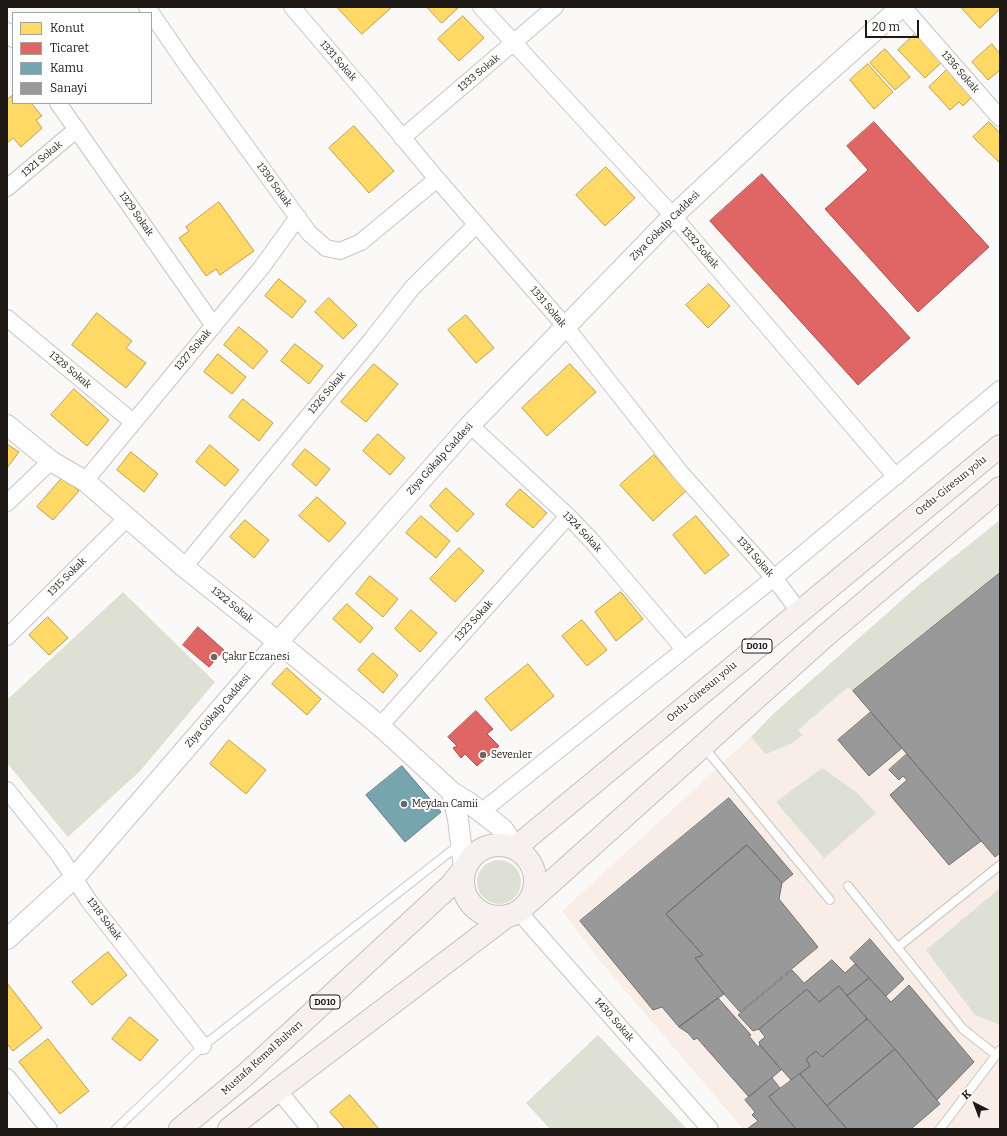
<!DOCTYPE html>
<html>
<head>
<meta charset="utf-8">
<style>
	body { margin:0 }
	#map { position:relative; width:1007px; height:1136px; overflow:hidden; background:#fbf9f8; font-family:Bitter,serif }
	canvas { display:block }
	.frame { position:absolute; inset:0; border:8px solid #1e1815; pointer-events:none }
	.legend { position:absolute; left:12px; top:12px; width:140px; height:92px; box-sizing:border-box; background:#fff; border:1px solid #a5a3a1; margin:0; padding:5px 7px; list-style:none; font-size:12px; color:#1e1815 }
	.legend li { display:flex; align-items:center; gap:8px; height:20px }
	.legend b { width:20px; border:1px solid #a5a3a1 }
	.north { position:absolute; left:955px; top:1084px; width:40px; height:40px; -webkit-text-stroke:3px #fff; paint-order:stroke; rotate:318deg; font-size:11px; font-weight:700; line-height:16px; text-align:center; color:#1e1815 }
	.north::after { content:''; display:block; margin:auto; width:14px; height:18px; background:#1e1815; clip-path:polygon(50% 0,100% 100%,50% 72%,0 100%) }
	.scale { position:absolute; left:865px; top:20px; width:54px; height:18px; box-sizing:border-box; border:2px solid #1e1815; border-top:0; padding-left:5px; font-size:12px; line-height:14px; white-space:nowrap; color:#1e1815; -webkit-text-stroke:3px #fff; paint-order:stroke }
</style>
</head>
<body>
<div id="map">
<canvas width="1007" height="1136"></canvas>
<div class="frame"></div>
<ul class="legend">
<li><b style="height:11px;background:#ffd966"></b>Konut</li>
<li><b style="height:11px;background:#e06666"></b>Ticaret</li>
<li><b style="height:11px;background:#76a5af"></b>Kamu</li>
<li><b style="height:11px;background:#999"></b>Sanayi</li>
</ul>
<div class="north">K</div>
<div class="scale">20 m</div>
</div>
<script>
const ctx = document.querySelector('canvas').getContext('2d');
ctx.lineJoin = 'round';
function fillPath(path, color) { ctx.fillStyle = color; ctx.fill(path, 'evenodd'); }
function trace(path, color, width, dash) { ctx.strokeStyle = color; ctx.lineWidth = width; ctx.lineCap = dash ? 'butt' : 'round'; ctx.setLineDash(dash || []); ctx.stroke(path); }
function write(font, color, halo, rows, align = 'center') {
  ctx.font = font + ' Bitter,serif'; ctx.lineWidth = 4; ctx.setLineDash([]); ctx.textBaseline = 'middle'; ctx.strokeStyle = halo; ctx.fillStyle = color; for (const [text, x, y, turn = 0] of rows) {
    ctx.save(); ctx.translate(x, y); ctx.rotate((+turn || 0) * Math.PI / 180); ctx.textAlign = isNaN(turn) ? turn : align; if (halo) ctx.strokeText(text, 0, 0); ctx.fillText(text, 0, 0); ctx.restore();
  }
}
const industrial = new Path2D(`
	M1000,520V1129H743L600,961L562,911L751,737L795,695L919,585Z`);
const green = new Path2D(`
	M1000,520V573L853,691L848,687L798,730L803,735L790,744L766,754L751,737L772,715L919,585Z
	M123,592L215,682L140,771L68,837L7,763V700Z
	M822,768L855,791L876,813L824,858L776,802Z
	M477 882a22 22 0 1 1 44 0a22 22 0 1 1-44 0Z
	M1000,888V1025L975,1015L926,950Z
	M598,1035L687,1129H550L526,1103Z`);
const homes = new Path2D(`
	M337,7H392L362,34Z
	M427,7H459L442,23Z
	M961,7H1000V9L980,28Z
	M463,16L484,38L459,61L438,39Z
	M916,33L943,61L925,78L898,50Z
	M992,44L1000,54V70L988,80L972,62Z
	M885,49L910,77L895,90L870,63Z
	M868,64L893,92L874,109L850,80Z
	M949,68L974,95L963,106L959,102L950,110L929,87Z
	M12,96L13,103H31L42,116L36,120L42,128L21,147L13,138L7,143V100Z
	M989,122L1000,133V163L973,137Z
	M354,126L394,171L369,193L329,148Z
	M606,167L635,198L605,226L576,195Z
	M219,202L254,251L220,275L216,269L206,276L179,238L189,231L186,227Z
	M279,279L306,301L292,318L265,296Z
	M709,284L730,306L708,328L686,305Z
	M329,298L357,325L343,339L315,312Z
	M97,313L132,341L126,348L146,363L126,388L72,345Z
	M466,315L494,348L476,363L448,330Z
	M239,327L268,351L253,369L224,345Z
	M295,344L323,366L309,384L281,361Z
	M218,354L246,377L232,394L204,372Z
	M374,364L398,384L366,422L341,402Z
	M570,364L596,392L547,436L522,408Z
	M74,389L109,420L87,446L51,415Z
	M243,399L273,423L259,441L229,417Z
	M378,434L405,458L390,475L363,451Z
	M7,444L19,452L7,468Z
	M210,445L239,470L225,486L196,462Z
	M305,449L330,469L316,486L292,465Z
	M131,452L158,474L144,492L117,470Z
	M654,455L686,491L653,521L620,485Z
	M63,477L79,491L53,520L37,507Z
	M446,488L474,514L457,532L430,506Z
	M520,489L547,513L533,528L506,505Z
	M317,497L346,523L329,542L299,516Z
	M421,516L450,541L436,558L406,533Z
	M696,516L729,555L705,574L673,535Z
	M245,520L269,540L254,558L230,537Z
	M459,548L484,571L455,602L430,579Z
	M370,576L398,599L383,617L356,594Z
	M621,592L643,619L616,641L595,612Z
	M347,604L373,628L360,643L333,619Z
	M411,610L437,633L420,652L395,629Z
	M48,617L68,638L49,655L29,635Z
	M582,620L607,650L587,666L562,636Z
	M373,653L398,675L383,693L358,670Z
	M528,664L554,696L511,731L485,699Z
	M287,668L321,699L307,715L272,684Z
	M229,740L266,770L246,794L210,764Z
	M108,952L127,975L92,1005L72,982Z
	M7,983L42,1028L13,1051L7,1044Z
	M130,1017L158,1040L140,1061L112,1039Z
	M48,1039L89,1091L60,1114L19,1062Z
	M350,1095L379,1129H345L330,1112Z`);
const shops = new Path2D(`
	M874,122L989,247L918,312L825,209L868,170L847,146Z
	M762,174L910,338L858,385L710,221Z
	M198,627L224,650L209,667L183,645Z
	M476,711L493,729L487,734L499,746L477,766L465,754L461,758L453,748L457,746L448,737Z`);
const public = new Path2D(`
	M402,766L441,812L405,842L366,795Z`);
const industry = new Path2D(`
	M1000,573V853L995,857L853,691Z
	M871,712L902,748L869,776L838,740Z
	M907,754L981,841L949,865L890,795L907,780L903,776L899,780L889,770Z
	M729,798L793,874L782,883L747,845L666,914L703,955L695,958L724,994L679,1027L662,1007L653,1010L580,921Z
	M747,845L782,883L779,899L818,947L740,1012L724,994L695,958L703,955L666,914Z
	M870,939L904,979L886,996L850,958Z
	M832,960L845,973L855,964L869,978L847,996L839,986L819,1002L807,989L759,1029L753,1031L738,1015L792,970L804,983Z
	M869,978L891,1002L909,985L974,1062L937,1100L895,1049L847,996Z
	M839,986L867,1019L822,1057L816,1051L806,1059L810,1066L791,1080L760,1045L759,1042L765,1037L759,1029L807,989L819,1002Z
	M718,998L751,1035L749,1036L758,1047L760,1045L781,1070L749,1097L697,1038L694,1040L688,1033L679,1027Z
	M867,1019L895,1049L827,1106L800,1074L810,1066L806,1059L816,1051L822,1057Z
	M895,1049L940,1104L911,1129H847L827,1106Z
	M800,1074L827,1106L847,1129H796L769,1097Z
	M772,1078L780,1088L769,1097L796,1129H747L758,1121L752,1115L755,1112L745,1100Z`);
const service = new Path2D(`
	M703,746L830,900
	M848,886L963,1029L996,1055
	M898,947L1000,865
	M116,1129L203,1046L460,844
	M940,1129L1000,1050`);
const minor = new Path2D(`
	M147,7L186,64L309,233L326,248L340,251L361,242L437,179
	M292,7L369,97L437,179L565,326L680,472L774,578L799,611
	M481,7L673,216L896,477
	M903,7L1000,118
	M7,31L13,39
	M58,103L214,326
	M402,138L555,7
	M7,188L77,129
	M7,318L133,422
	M470,425L568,516L591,540L684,649
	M85,481L262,267L298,217
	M7,503L51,461
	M184,567L372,339L412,288L477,224
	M7,637L127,518
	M380,726L568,516
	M7,790L59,855L89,901L203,1046
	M481,812L774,578L1000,389
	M518,911L710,1129
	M7,1077L49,1129
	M278,1090L310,1129`);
const tertiary = new Path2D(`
	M7,425L51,461L85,481L184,567L278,642L380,726L452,792
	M464,869L458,819L452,792L468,802L503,829L515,848
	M7,939L75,877L278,642L470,425L673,216L796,101L901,7`);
const trunk = new Path2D(`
	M463 881a36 36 0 1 1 72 0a36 36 0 1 1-72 0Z
	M515,848L1000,446
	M529,902L824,637L1000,488
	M180,1129L245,1075L451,885L464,869
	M229,1129L278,1090L507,916`);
const markers = [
	[214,657,4,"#6b6764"],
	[483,755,4,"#6b6764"],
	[404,804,4,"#6b6764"]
];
const shields = [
	[757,646,30],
	[325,1002,30]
];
const shieldNames = [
	["D010",757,646],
	["D010",325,1002]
];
const streetNames = [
	["1331 Sokak",338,61,49],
	["1336 Sokak",960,72,49],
	["1333 Sokak",479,73,-40],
	["1321 Sokak",42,159,-40],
	["1330 Sokak",274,185,54],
	["1329 Sokak",136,214,55],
	["Ziya Gökalp Caddesi",665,226,-45],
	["1332 Sokak",700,248,49],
	["1331 Sokak",548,307,50],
	["1327 Sokak",193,350,-50],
	["1328 Sokak",70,370,40],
	["1326 Sokak",327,393,-50],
	["Ziya Gökalp Caddesi",440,459,-48],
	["Ordu-Giresun yolu",951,486,-39],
	["1324 Sokak",582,532,47],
	["1331 Sokak",755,557,49],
	["1315 Sokak",67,577,-45],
	["1322 Sokak",232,605,39],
	["1323 Sokak",474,621,-48],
	["Ordu-Giresun yolu",702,692,-40],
	["Ziya Gökalp Caddesi",218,711,-49],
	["1318 Sokak",104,919,53],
	["1430. Sokak",614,1020,49],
	["Mustafa Kemal Bulvarı",262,1058,-42]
];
const poiNames = [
	["Çakır Eczanesi",222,657],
	["Sevenler",491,755],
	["Meydan Camii",412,804]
];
fillPath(industrial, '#f8eee7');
fillPath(green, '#dde0d2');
fillPath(homes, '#ffd966');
trace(homes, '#bc9f4e', 1);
fillPath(shops, '#e06666');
trace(shops, '#a64f4e', 1);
fillPath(public, '#76a5af');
trace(public, '#5c7b81', 1);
fillPath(industry, '#999');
trace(industry, '#747271', 1);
trace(service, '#c8c5c3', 10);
trace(minor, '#c8c5c3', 18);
trace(tertiary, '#c8c5c3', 22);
trace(trunk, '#c6beba', 24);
trace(service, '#fefefe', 8);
trace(minor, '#fefefe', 16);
trace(tertiary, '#fefefe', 20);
trace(trunk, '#f6f0ee', 22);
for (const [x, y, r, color] of markers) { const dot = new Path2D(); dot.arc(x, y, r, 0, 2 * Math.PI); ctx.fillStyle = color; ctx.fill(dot); trace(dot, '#fff', 1.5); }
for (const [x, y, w] of shields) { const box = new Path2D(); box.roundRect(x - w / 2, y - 7, w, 14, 3); ctx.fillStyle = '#fff'; ctx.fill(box); trace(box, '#1e1815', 1); }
write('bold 9px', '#1e1815', null, shieldNames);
write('10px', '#1e1815', '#fff', streetNames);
write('10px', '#1e1815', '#fff', poiNames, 'left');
</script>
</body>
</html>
